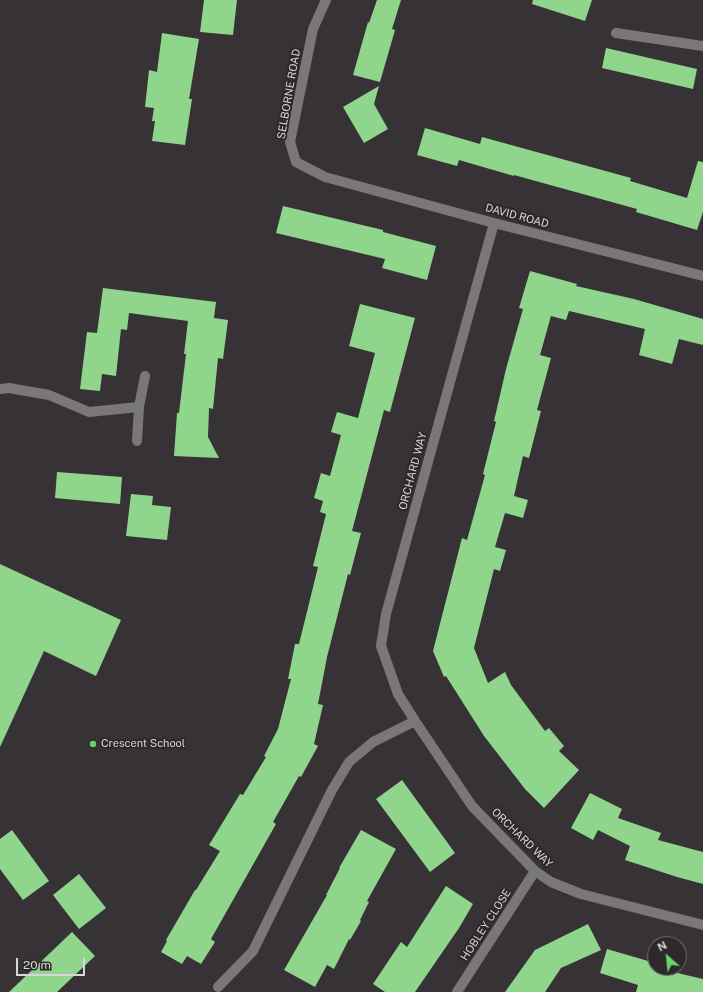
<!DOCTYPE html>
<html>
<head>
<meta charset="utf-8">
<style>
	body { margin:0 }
	#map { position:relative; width:703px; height:992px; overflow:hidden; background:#373236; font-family:"Public Sans",sans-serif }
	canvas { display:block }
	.north { position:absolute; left:647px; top:936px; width:40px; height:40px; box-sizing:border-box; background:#2d282c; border:1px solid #726d71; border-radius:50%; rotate:333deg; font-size:11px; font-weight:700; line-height:16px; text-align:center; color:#d9d5d8 }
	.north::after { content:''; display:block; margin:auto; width:14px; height:18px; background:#68d465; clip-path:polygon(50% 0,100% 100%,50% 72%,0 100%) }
	.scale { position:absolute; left:16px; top:958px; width:69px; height:18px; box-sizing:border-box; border:2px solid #d9d5d8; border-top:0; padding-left:5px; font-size:12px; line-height:14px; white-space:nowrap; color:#d9d5d8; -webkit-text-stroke:3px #2d282c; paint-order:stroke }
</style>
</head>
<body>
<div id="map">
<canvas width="703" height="992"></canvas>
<div class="north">N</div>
<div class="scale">20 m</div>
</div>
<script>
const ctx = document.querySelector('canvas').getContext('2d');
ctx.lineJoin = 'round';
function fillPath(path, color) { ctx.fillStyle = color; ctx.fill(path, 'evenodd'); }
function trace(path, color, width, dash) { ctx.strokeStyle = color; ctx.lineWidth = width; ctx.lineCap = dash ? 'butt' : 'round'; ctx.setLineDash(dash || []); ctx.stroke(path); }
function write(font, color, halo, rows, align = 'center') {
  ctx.font = font + ' "Public Sans",sans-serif'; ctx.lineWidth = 4; ctx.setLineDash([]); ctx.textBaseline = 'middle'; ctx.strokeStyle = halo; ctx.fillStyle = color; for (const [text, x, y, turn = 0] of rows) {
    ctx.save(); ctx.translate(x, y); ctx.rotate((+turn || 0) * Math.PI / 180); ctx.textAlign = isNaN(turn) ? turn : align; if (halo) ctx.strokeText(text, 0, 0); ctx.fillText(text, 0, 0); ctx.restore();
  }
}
const building = new Path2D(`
	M204,0H237L233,35L200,32Z
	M377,0H401L392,29L395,30L380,82L353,75L368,22L369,23Z
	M533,0H592L585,21L532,4Z
	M162,33L199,39L189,99H192L185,145L152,141L155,121H152L154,108L145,107L149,70L157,72Z
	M606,48L697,69L693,89L602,68Z
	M379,86L374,104L388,129L364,143L343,107Z
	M425,128L480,144L482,137L631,178L630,181L687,198L698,161L703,162V212L697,230L636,212L637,209L514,175V176L459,160L457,166L417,155Z
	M283,206L383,230V232L436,246L427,280L382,268L385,259L276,233Z
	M530,271L577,284L576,286L634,299L703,319V345L679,339L672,364L639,355L645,329L569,311L566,320L551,316L540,355L551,358L537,410L541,411L529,458L523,456L514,496L528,500L523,518L505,513L495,547L506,550L500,571L494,569L474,648L488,683L505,672L511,685L545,731L549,728L564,746L559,751L579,770L544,808L525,789L484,736L446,676L444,677L433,651L462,538L467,540L485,475L483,474L496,422L494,421L506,369L523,309L519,308Z
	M103,288L216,302L214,318L228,320L223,359L218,358L213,409L209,408L208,437L219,458L174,456L177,413H179L186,354H184L188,321L129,313L127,330L121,329L116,376L102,374L100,391L80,389L87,332L97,333Z
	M360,304L415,318L390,412L384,410L352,531L361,533L350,575L348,574L327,657L318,704L323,705L314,744L318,746L301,777L299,776L273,822L276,824L211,939L215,942L201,964L187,956L182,964L161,952L167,941L166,940L195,890H196L220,851L209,845L240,794L243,795L266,757L264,756L278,729L291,679H288L295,644H299L318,567L313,566L326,514L320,512L323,501L314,498L321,473L330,476L341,435L331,432L337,412L358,418L375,353L349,346Z
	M57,472L122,477L120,504L55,498Z
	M131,494L153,496L152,505L171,507L167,540L126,536Z
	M0,564L121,620L96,676L44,651L0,747Z
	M402,780L455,853L430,872L376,799Z
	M590,793L622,809L618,818L661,833L658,840L703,852V884L677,877L625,860L630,846L598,830L593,840L571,828Z
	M12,830L49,881L23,900L0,869V839Z
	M361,830L396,849L367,901L369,902L360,920L361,921L350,940L349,939L334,969L327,965L315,987L284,970L327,895H326L340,868H339Z
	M79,874L106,908L79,929L53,895Z
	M446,886L473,904L459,928L415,992H385L373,984L401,942L407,947Z
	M588,924L601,950L561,968L545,992H505L535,950Z
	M72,932L95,956L57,992H9Z
	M607,949L655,963V968H670L669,971L703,979V992H636L638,985L600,973Z`);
const minor = new Path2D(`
	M326,0L313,29L290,142L296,162L325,177L494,223L703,276
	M616,33L703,46
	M494,223L386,614L381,646L398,694L415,721L472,806L535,871L551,882L581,894L703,925
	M0,389L9,388L49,395L89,412L139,407
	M137,441L139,407L145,376
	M218,987L253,951L332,790L349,762L373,742L415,721
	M457,992L535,871`);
const markers = [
	[93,744,4,"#68d465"]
];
const streetNames = [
	["SELBORNE ROAD",289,94,-80],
	["DAVID ROAD",517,216,15],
	["ORCHARD WAY",413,471,-75],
	["ORCHARD WAY",522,838,44],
	["HOBLEY CLOSE",486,925,-57]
];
const poiNames = [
	["Crescent School",101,744]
];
fillPath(building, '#90d58c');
trace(minor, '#7a7779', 10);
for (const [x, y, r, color] of markers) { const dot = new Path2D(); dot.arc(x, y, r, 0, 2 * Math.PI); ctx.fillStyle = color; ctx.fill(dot); trace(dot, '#2d282c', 1.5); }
write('11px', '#d9d5d8', '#2d282c', streetNames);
write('11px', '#d9d5d8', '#2d282c', poiNames, 'left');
</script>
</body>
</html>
